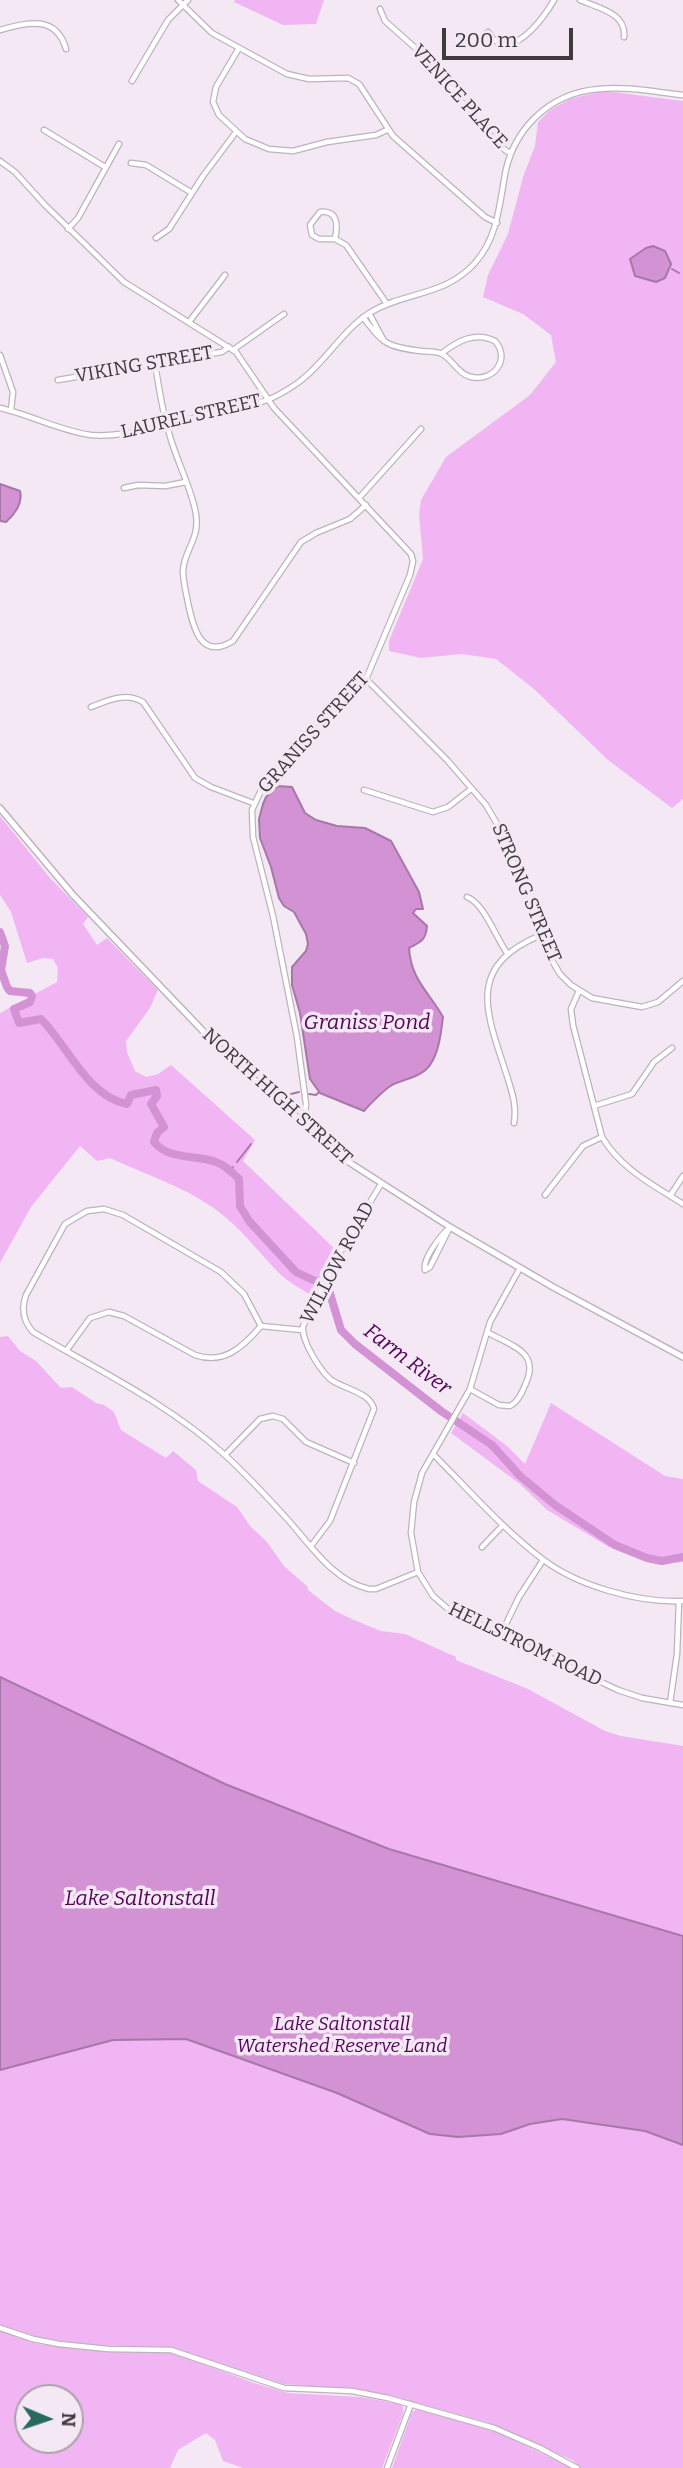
<!DOCTYPE html>
<html>
<head>
<meta charset="utf-8">
<style>
	body { margin:0 }
	#map { position:relative; width:683px; height:2468px; overflow:hidden; background:#f3e8f3; font-family:Bitter,serif }
	canvas { display:block }
	.north { position:absolute; left:14px; top:2384px; width:70px; height:70px; box-sizing:border-box; background:#f3e8f3; border:2px solid #aba2ab; border-radius:50%; rotate:92deg; font-size:19px; font-weight:700; line-height:28px; text-align:center; color:#3e3a3e }
	.north::after { content:''; display:block; margin:auto; width:24px; height:32px; background:#276a5b; clip-path:polygon(50% 0,100% 100%,50% 72%,0 100%) }
	.scale { position:absolute; left:442px; top:28px; width:131px; height:32px; box-sizing:border-box; border:4px solid #3e3a3e; border-top:0; padding-left:9px; font-size:21px; line-height:24px; white-space:nowrap; color:#3e3a3e; -webkit-text-stroke:5px #f3e8f3; paint-order:stroke }
</style>
</head>
<body>
<div id="map">
<canvas width="683" height="2468"></canvas>
<div class="north">N</div>
<div class="scale">200 m</div>
</div>
<script>
const ctx = document.querySelector('canvas').getContext('2d');
ctx.lineJoin = 'round';
function fillPath(path, color) { ctx.fillStyle = color; ctx.fill(path, 'evenodd'); }
function trace(path, color, width, dash) { ctx.strokeStyle = color; ctx.lineWidth = width; ctx.lineCap = dash ? 'butt' : 'round'; ctx.setLineDash(dash || []); ctx.stroke(path); }
function write(font, color, halo, rows, align = 'center') {
  ctx.font = font + ' Bitter,serif'; ctx.lineWidth = 7; ctx.setLineDash([]); ctx.textBaseline = 'middle'; ctx.strokeStyle = halo; ctx.fillStyle = color; for (const [text, x, y, turn = 0] of rows) {
    ctx.save(); ctx.translate(x, y); ctx.rotate((+turn || 0) * Math.PI / 180); ctx.textAlign = isNaN(turn) ? turn : align; if (halo) ctx.strokeText(text, 0, 0); ctx.fillText(text, 0, 0); ctx.restore();
  }
}
const green = new Path2D(`
	M235,0H324L316,24L283,25L234,2Z
	M598,92H613L683,101V799L672,808L608,760L534,689L496,659L462,654L421,658L389,651V641L423,559L419,514L421,500L446,457L530,395L556,362L551,335L523,314L483,297L488,275L508,234L523,177L535,146L538,122L550,110L570,99Z
	M0,816L50,878L88,917L83,924L97,945L107,938L158,990L150,1008L126,1041L127,1052L135,1071L146,1077L158,1074L171,1065L255,1140L243,1161L337,1251L312,1296C302,1289 290,1283 281,1275C257,1251 241,1227 212,1207C180,1185 144,1174 110,1158L97,1161L80,1146L31,1207L0,1263V1013L57,982L58,968L53,959L43,958L27,963L11,912L0,895Z
	M8,1336L20,1351L36,1361L61,1388L72,1387L96,1403L104,1405L114,1412L121,1430L166,1458L173,1451L196,1470L198,1481L237,1507L251,1527L267,1542L284,1566L308,1587V1590L335,1611L354,1620L381,1631L405,1634L456,1657V1660L528,1689L605,1731L621,1736L683,1746V2468H581L572,2460L486,2422L392,2396L349,2389L283,2384L171,2347L90,2345L37,2337L0,2325V1337Z
	M551,1403L665,1476L683,1479V1562L667,1563L637,1558L609,1547L547,1510L520,1484L451,1433L463,1413L507,1446L525,1464Z
	M0,2331L38,2344L87,2350L170,2352L254,2383L288,2393L361,2397L399,2404L403,2407V2414L382,2468H243L223,2461L215,2440L206,2433L178,2450L170,2468H0ZM28,2398H70V2440H28Z
	M418,2408L496,2432L573,2468H392L412,2412Z`);
const water = new Path2D(`
	M653,246L665,251L671,264L665,278L656,282L635,276L630,259L646,248Z
	M0,484L20,491C23,503 15,514 6,522L0,521Z
	M278,786L292,787L305,813L316,820L337,826L365,828L391,841L419,892L423,909H416L413,913L427,926C426,940 421,942 409,948C411,980 429,992 443,1017C441,1033 439,1052 430,1065C422,1077 404,1079 392,1085C385,1089 370,1104 364,1111L320,1093L310,1079L300,1013L292,985V967L306,951L308,944L306,934L294,912L284,906L279,898L271,867L260,838L259,819L263,804L266,797Z
	M0,1677L225,1784L389,1849L683,1936V2145L645,2131L562,2119L530,2124L501,2134L458,2137L430,2134L337,2093L186,2039L113,2040L0,2070Z`);
const stream = new Path2D(`
	M672,269L679,273
	M309,1094L316,1095L319,1092
	M284,1100L291,1094L299,1092
	M237,1162L251,1144
	M231,1170L233,1167`);
const river = new Path2D(`
	M0,932L5,946L1,970L7,987L10,991L30,993L32,996L30,1002L14,1009L19,1023L41,1019C68,1046 88,1097 127,1104L131,1095L156,1090L157,1096L151,1104L164,1127L157,1133L154,1142C170,1161 195,1154 216,1162C225,1165 232,1172 239,1179L240,1206L249,1221L296,1272L328,1287L341,1330L355,1344L441,1411L492,1445L520,1476L555,1505L615,1545L647,1558L662,1561L683,1557`);
const minor = new Path2D(`
	M178,0L212,33L287,74L309,79L348,78L359,84L393,136L485,217L497,223
	M580,0C598,8 627,13 624,37
	M380,9L385,21L421,53L483,128L505,150L510,153
	M0,30C26,23 56,14 66,49
	M488,32C508,66 543,20 554,0
	M239,48L216,87L213,102L219,115L245,139L269,149L293,151L327,142L376,135L387,130
	M132,81L168,20L188,0
	M44,130L105,167
	M0,161L15,172L45,205L124,282L236,352L274,408L411,554L413,561L410,575L366,679L263,786L252,810L253,837L273,916L297,1037L306,1104L304,1124
	M131,163L146,165L192,193
	M68,229L78,218L119,144
	M156,238L169,229L203,176L236,132
	M335,239C338,225 338,210 320,212L310,225L312,235L319,239H335L346,245L387,304
	M369,313L384,341
	M363,317C383,344 387,347 421,351C427,352 437,351 442,354C453,360 458,374 471,377C494,382 511,359 495,341C475,331 458,341 442,353
	M189,322L225,275
	M233,350L284,314
	M0,355L13,392L11,410
	M155,364C159,387 162,411 169,433C176,459 189,483 195,509C202,539 184,548 183,571C183,581 186,592 188,603C193,626 200,661 233,641L301,542L316,533L350,519L366,505
	M58,380L209,354L222,352L229,347
	M0,408C31,415 60,431 91,435C122,438 155,426 185,420C212,414 241,410 267,400C278,396 289,389 299,382C326,362 342,330 371,312C406,291 444,297 475,263C496,239 499,210 504,180C511,131 548,93 599,89C626,86 655,92 683,95
	M124,488L138,485L165,486L186,482
	M359,498L421,429
	M366,679L447,760L486,805L500,829L550,957L560,974L571,985L592,998L642,1007L658,1002L683,981
	M91,707C109,700 125,692 143,702L195,778L211,787L253,803
	M364,790L433,812L448,807L471,789
	M467,897C484,903 496,938 507,953
	M579,991L571,1009L573,1025L602,1137C621,1169 652,1184 683,1204
	M594,1106L632,1094L654,1062L672,1048
	M514,1123C517,1106 512,1092 507,1076C487,1013 464,967 541,935
	M545,1195L583,1146L602,1137
	M670,1196L683,1176
	M450,1227L430,1267L425,1270C422,1259 441,1235 450,1227Z
	M520,1268L490,1322L470,1389L422,1473L414,1502L411,1533L418,1572L433,1596L447,1608L464,1617L618,1690L642,1698L683,1705
	M261,1326L244,1294L221,1272L123,1215L104,1209L87,1211L65,1224L26,1295C21,1309 23,1321 33,1332C98,1370 169,1404 226,1456C248,1476 269,1499 289,1521C312,1547 334,1581 369,1589H376L418,1572
	M261,1326L302,1330
	M66,1351L90,1318L109,1312L124,1316L195,1355C224,1365 243,1347 261,1326
	M470,1389L499,1405L510,1406C519,1401 522,1392 526,1383C540,1351 511,1346 487,1332
	M433,1454C468,1489 502,1528 541,1558C577,1586 638,1603 683,1601
	M225,1455L260,1419L273,1416L283,1419L306,1442L354,1463
	M311,1546L330,1521L374,1409C370,1392 343,1389 330,1379C320,1370 314,1359 308,1347C305,1339 302,1334 303,1326L343,1247L381,1184
	M482,1547L503,1525
	M501,1634L519,1597L543,1560
	M670,1703L677,1654L679,1601
	M0,2328L33,2339L59,2344L108,2349L171,2350L284,2388L352,2391L388,2398L494,2428L540,2448L577,2468
	M387,2468L411,2404`);
const major = new Path2D(`
	M0,808L73,895L224,1053L344,1159L450,1227L553,1287L683,1357`);
const streetNames = [
	["VENICE PLACE",459,97,48],
	["VIKING STREET",144,365,-10],
	["LAUREL STREET",191,417,-13],
	["GRANISS STREET",314,733,-48],
	["STRONG STREET",526,893,67],
	["NORTH HIGH STREET",277,1097,42],
	["WILLOW ROAD",338,1263,-62],
	["HELLSTROM ROAD",525,1645,26]
];
const parkNames = [
	["Lake Saltonstall",342,2025],
	["Watershed Reserve Land",342,2047]
];
const waterNames = [
	["Graniss Pond",367,1023],
	["Farm River",407,1360,37],
	["Lake Saltonstall",140,1899]
];
fillPath(green, '#f2b5f4');
fillPath(water, '#d292d4');
trace(water, '#a678a7', 2);
trace(stream, '#a678a7', 2);
trace(river, '#d292d4', 8);
trace(minor, '#bdb3bd', 7);
trace(major, '#bdb3bd', 8);
trace(minor, '#fff', 4.5);
trace(major, '#fff', 5);
write('19px', '#3e3a3e', '#f3e8f3', streetNames);
write('italic 19px', '#55035a', '#f3e8f3', parkNames);
write('italic 21px', '#55035a', '#f3e8f3', waterNames);
</script>
</body>
</html>
